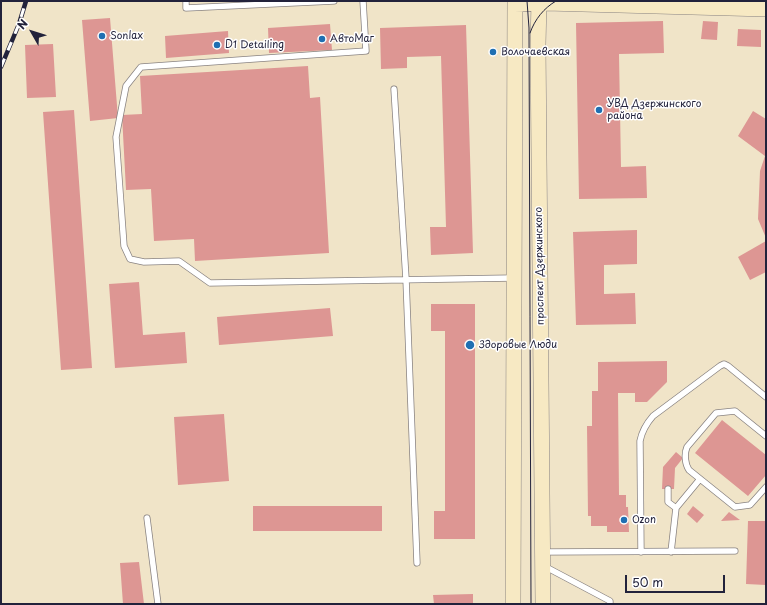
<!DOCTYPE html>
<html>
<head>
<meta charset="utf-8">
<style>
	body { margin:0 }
	#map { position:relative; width:767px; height:605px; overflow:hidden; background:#f0e4c8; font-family:"Playpen Sans",sans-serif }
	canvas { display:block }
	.frame { position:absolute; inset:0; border:2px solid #22223b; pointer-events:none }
	.north { position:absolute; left:12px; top:12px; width:40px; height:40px; -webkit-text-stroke:3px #fff; paint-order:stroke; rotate:309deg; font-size:11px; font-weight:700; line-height:16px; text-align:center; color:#22223b }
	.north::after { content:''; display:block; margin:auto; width:14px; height:18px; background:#22223b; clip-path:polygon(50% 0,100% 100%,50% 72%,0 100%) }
	.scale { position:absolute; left:625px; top:575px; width:100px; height:18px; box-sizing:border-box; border:2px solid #22223b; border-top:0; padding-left:5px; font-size:12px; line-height:14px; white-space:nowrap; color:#22223b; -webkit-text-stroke:3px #fff; paint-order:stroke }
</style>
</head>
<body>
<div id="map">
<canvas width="767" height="605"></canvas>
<div class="frame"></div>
<div class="north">N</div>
<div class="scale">50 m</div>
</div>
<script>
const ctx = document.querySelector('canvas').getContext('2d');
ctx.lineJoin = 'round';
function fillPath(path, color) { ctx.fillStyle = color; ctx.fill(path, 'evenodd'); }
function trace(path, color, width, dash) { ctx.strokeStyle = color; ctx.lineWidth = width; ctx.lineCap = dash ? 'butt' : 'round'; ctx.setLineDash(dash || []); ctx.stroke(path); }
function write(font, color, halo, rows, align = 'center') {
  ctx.font = font + ' "Playpen Sans",sans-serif'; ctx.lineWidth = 3; ctx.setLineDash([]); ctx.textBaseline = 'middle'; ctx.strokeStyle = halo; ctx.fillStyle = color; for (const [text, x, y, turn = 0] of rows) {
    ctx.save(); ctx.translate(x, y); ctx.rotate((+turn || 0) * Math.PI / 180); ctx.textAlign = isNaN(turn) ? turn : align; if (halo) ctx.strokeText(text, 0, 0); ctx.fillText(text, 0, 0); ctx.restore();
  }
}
const building = new Path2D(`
	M110,18L118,118L90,121L82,20Z
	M663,21L664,53L619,54L621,167L646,166L647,198L579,199L576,23Z
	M703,21L718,22L717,40L701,39Z
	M330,24L332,50L269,53L268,28Z
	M466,25L473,253L431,255L430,227H446L441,56L407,57V68L381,69L380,28Z
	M738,29L761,30V47L737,46Z
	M228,31L229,53L166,58L165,36Z
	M53,44L56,97L27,98L25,45Z
	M308,66L310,98L320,97L329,253L195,261L194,239L154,241L151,189L126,190L122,115L142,114L140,76Z
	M74,110L92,368L61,370L43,112Z
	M753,111L766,119V238L758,219L760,171L765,156L738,136Z
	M637,230V264L604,265V294L635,293L636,324L576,325L573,232Z
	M766,241V272L750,280L738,257Z
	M139,282L143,335L185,332L187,363L115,368L109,284Z
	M431,304H475V539H434V511H445V331H431Z
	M330,308L333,336L219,345L217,317Z
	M667,361V382L647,402H635V393H618L619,495H626V507H628L629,532H607V526H591V516H588L587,426H592V391H598V362Z
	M224,414L229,481L178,485L174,417Z
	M722,420L766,455V475L748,496L695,453Z
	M676,452L683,458L675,468L674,489H662L663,467Z
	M253,506H382V531H253Z
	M693,506L704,515L697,523L687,514Z
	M729,512L740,520L721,521Z
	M748,521H766V585L746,584Z
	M139,562L144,604H123L120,563Z
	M473,594V604H434L433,595Z`);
const service = new Path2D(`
	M186,1V8L334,1
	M363,1L366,51L141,67L126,86L116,137L124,246L130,259L144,262L179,261L210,283L513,278
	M394,89L406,279L417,563
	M766,436L735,411L716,413L687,447C684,454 685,464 689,470L735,507L750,505L766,487
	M668,489V502L676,508L671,552
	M676,508L700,479
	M147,518L158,604
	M543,552L735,551
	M641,552L640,441C642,431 646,424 653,416L720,366L724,364L728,366L766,397
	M544,566L610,601V604`);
const secondary = new Path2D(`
	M539,1L538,45L543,604
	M515,4L546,3L766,9
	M513,604L515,1`);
const tram = new Path2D(`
	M527,1L529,28L531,604
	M530,33C535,19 544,8 556,1`);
const rail = new Path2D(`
	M1,67L19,24L26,1`);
const markers = [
	[102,36,4,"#1f6fb2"],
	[322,39,4,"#1f6fb2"],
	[217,45,4,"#1f6fb2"],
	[493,52,4,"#1f6fb2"],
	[599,110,4,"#1f6fb2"],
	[470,345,5,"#1f6fb2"],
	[624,520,4,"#1f6fb2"]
];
const poiNames = [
	["Sonlax",110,36],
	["АвтоМаг",330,39],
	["D1 Detailing",225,45],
	["Волочаевская",501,52],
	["УВД Дзержинского",607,104],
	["района",607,116],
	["Здоровые Люди",479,345],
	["Ozon",632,520]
];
const streetNames = [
	["проспект Дзержинского",540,266,-91]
];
fillPath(building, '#dd9693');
trace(service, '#898382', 7);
trace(secondary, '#898382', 16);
trace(service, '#fff', 5.5);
trace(secondary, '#f7e9c3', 15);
trace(tram, '#22223b', 1);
trace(rail, '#22223b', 4.5);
trace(rail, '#fff', 3, [9]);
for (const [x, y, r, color] of markers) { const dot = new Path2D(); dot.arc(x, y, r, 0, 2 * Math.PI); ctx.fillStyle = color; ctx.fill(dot); trace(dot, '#fff', 1.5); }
write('10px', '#22223b', '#fff', poiNames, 'left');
write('10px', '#22223b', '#fff', streetNames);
</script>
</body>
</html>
